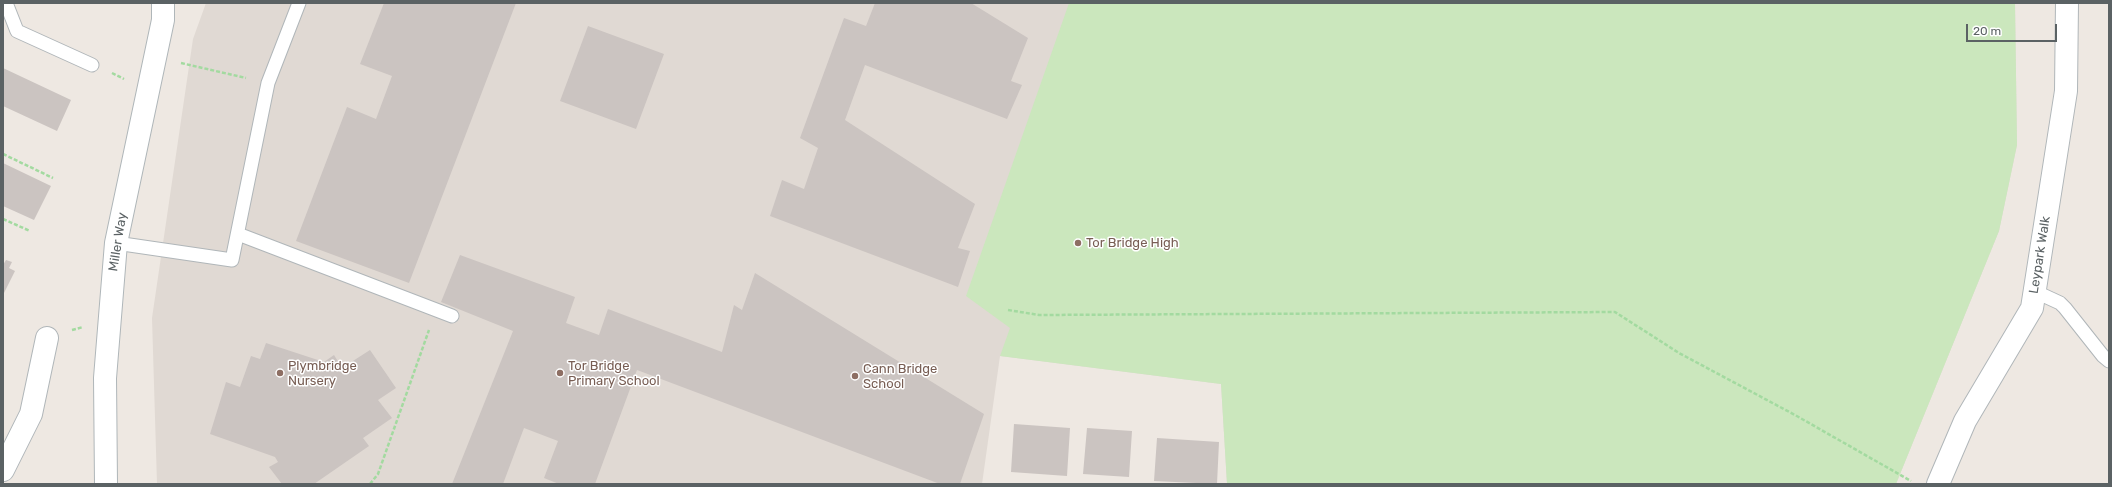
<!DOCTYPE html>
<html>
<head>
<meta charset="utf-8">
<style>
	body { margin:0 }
	#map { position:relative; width:2112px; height:487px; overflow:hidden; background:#eee8e2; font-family:Rubik,sans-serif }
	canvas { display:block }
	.frame { position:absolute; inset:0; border:4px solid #5b6264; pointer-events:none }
	.scale { position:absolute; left:1966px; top:24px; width:91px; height:18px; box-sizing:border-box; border:2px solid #5b6264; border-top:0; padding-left:5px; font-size:12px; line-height:14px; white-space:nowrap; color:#5b6264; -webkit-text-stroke:3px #fff; paint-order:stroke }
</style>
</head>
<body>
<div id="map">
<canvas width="2112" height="487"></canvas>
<div class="frame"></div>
<div class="scale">20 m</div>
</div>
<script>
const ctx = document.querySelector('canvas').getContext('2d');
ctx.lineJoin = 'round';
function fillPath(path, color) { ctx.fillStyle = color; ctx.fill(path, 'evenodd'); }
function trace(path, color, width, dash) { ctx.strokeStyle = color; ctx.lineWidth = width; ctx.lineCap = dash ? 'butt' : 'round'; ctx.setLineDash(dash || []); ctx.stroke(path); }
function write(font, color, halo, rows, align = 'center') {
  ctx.font = font + ' Rubik,sans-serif'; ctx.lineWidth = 3; ctx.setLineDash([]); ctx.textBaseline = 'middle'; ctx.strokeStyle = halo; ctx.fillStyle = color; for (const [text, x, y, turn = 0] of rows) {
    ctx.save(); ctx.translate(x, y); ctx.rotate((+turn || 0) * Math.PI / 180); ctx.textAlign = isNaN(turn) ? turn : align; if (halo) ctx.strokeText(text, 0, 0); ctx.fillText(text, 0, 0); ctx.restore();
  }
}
const education = new Path2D(`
	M206,3H2015L2017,145L1999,231L1896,484H1227L1221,384L1000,356L982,484H157L152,318L193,39Z`);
const green = new Path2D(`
	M1069,3H2015L2017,145L1999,231L1896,484H1227L1221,384L1000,356L1010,328L966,296Z`);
const building = new Path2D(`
	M384,3H516L409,283L296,241L347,107L376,119L392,76L360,64Z
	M875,3H971L1028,38L1011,81L1022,85L1007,119L865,65L845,120L975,204L958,248L970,251L958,287L770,216L782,180L804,189L818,148L800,138L844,18L866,26Z
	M588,26L664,54L636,129L560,101Z
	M3,68L71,100L57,131L3,106Z
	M3,163L51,186L34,220L3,206Z
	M460,255L575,297L566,323L599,335L608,309L722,352L734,305L742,310L755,273L984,414L960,484H940L637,370L595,484H559L544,478L558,441L524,428L503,484H452L513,331L441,302Z
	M6,260L12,262L9,268L15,271L3,295V265Z
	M266,343L324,362L334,355L342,368L370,350L396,388L378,400L392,418L363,438L369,446L314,484H282L269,467L278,462L275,457L210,434L226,382L240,387L251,356L260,359Z
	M1014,424L1070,428L1067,476L1011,472Z
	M1087,428L1132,431L1129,477L1083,474Z
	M1157,438L1219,442L1217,484L1154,481Z`);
const path = new Path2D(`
	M181,63L246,78
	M112,73L124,79
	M3,154L53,178
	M3,219L30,231
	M1008,310L1039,315L1615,312L1679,353L1795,415L1911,481
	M72,330L83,327
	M370,484L378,474L429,330`);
const lane = new Path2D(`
	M6,3L17,31L92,65
	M238,234L452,316
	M116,243L232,260L268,83L299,3
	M2034,291L2060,303L2065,308L2103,356L2109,361`);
const street = new Path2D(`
	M3,470L31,414L47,338
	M1938,484L1965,421L2032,308L2066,91L2067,3`);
const secondary = new Path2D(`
	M106,484L105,378L116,243L163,20V3`);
const markers = [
	[1078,243,4,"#8d6e63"],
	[280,373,4,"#8d6e63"],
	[560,373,4,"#8d6e63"],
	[855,376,4,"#8d6e63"]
];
const streetNames = [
	["Miller Way",118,242,-81],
	["Leypark Walk",2040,255,-81]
];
const educationNames = [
	["Tor Bridge High",1086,243],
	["Plymbridge",288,366],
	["Nursery",288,381],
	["Tor Bridge",568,366],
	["Primary School",568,381],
	["Cann Bridge",863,369],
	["School",863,384]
];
fillPath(education, '#e0d9d3');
fillPath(green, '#cbe7bd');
fillPath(building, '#cbc4c1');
trace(lane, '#b0b6b9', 15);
trace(street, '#b0b6b9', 24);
trace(secondary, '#afb6b9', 24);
trace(path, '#a3daa0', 2.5, [4, 2]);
trace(lane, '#fff', 13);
trace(street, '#fff', 22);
trace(secondary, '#fff', 22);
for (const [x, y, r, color] of markers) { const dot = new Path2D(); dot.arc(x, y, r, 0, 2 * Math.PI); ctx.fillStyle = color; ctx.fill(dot); trace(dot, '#fff', 1.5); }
write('13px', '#5b6264', '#fff', streetNames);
write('13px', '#785e54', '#fff', educationNames, 'left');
</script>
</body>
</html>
